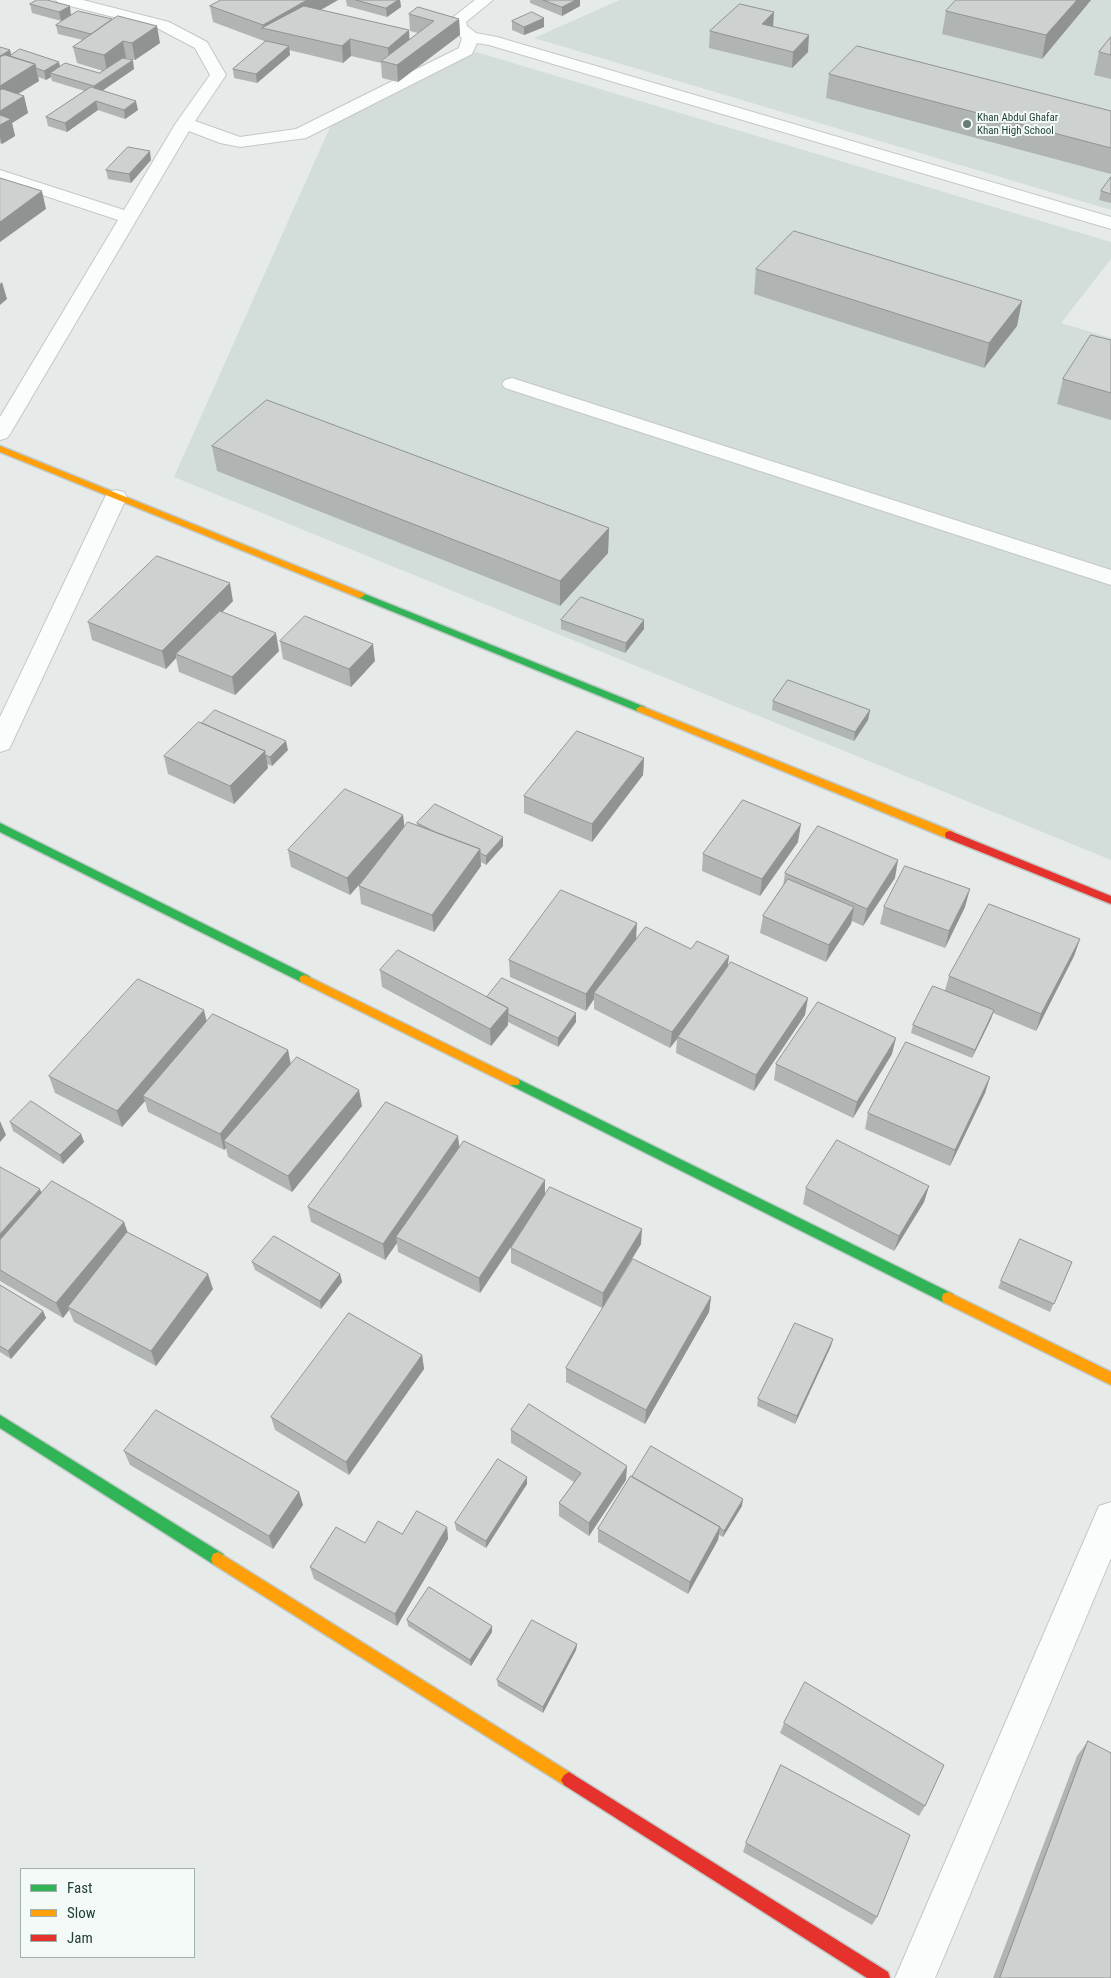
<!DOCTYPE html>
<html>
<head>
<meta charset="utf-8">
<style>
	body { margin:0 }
	#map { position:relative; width:1111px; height:1978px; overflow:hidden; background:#e6ebe9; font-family:"Roboto Condensed",sans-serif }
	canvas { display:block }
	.legend { position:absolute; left:20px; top:1868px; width:175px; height:90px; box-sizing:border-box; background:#f4faf7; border:1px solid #a0b0ab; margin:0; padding:6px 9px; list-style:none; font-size:15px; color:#22403a }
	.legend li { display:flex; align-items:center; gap:10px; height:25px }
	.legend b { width:25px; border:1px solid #a0b0ab }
</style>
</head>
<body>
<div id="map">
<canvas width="1111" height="1978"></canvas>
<ul class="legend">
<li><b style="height:6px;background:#30b455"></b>Fast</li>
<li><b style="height:6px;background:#ff9f0a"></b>Slow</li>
<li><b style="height:6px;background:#e5322d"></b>Jam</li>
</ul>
</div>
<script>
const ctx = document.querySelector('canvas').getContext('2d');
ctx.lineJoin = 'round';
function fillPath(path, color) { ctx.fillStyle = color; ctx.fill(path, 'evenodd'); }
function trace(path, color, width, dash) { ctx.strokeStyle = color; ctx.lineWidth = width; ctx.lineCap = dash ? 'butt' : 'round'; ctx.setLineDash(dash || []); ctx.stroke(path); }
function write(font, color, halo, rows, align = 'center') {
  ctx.font = font + ' "Roboto Condensed",sans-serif'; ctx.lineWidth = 4; ctx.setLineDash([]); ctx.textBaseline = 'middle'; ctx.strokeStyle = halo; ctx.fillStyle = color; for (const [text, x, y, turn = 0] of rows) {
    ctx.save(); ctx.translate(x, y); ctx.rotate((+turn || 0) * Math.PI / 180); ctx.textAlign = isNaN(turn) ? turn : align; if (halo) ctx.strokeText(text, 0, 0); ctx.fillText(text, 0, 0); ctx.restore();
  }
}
const built = new Path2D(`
	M620,0H1111V210L534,38Z
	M476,52L1111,242V259L1061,323L1111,338V860L174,477L335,116Z`);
const street = new Path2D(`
	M56,0H83L169,22L207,42L226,75L195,121L240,137L296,129L459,48L462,38L451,28L450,21L452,18L475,0H493L466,22L467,26L476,33L497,37L1111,217V229L489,45L477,43L472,54L306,138L240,147L220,143L189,131L10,434L7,438L0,440V417L118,220L0,181V170L124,210L176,123L210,75L195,48L157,28L58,3Z
	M512,378L1111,570V585L505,388L502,384L505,380Z
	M116,490L124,492L127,497L12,743L9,749L0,752V717L105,497L108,492Z
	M1111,1502V1558L935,1978H895L1099,1506Z`);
const fast = new Path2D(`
	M360,592L645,707L646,709L641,712L637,711L357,597L355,595Z
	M0,823L309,976L311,979L309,982H301L0,832Z
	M514,1077L953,1294L954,1298L953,1302L948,1304L943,1302L510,1085L508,1082L510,1079Z
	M0,1415L223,1554L225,1559L223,1564L218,1566L213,1564L0,1428Z`);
const slow = new Path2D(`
	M0,446L363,593L365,595L360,598L357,597L0,452Z
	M641,706L954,832L955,835L954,838H946L637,711L636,709Z
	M305,975L518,1079L520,1082L518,1085H510L301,982L299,979L301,976Z
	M948,1292L1111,1372V1385L943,1302L942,1298L943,1294Z
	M218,1552L574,1775L577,1780L574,1785L569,1788L564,1785L213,1564L211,1559L213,1554Z`);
const jam = new Path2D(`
	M950,831L1111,896V904L946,838L945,835L946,832Z
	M569,1772L888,1972L890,1978H867L564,1785L561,1780L564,1775Z`);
const wall = new Path2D(`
	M221,0H338L321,10L410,39L418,33L410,31L409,14L459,19L460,35L398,82L382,78L381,63L351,56L343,63L289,50L290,55L257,83L234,78L233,69L264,43V41L213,22L210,6Z
	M346,0H400L401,7L387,17L347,6Z
	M530,0H580V6L562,16L530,3Z
	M1091,0L1042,59L942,34L946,11Z
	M30,4L71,15L61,21L32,13Z
	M512,21L544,27L524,35L512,30Z
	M56,25L160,43L135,60L126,58L134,69L102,91L138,110L125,119L98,110L67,132L48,126L46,117L85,91L52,81L51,77L46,80L38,77L39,81L18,94L24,96L28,113L12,123L15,136L2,144L0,143V47L10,50L11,55L60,66L99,73L103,71L77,63L73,47L83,40L58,34Z
	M710,31L808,52L792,68L709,48Z
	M1111,37V79L1094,75L1099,52Z
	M829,74L1111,111V174L826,98Z
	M151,160L131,183L108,179L106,170Z
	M1111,177V203L1099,200L1101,191Z
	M756,269L1017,326L984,368L754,294Z
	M1111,340V420L1057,404L1063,379Z
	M212,446L609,528L608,553L560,606L217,471Z
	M233,601L222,612L279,651L235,695L179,672L176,658L166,669L92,640L88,622Z
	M561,620H644V629L625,653L561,629Z
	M280,641L375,661L351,687L283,659Z
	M773,701L870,710L868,720L854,741L772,710Z
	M288,750L272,766L267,764L268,768L234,804L168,774L164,756Z
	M644,758L643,775L592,842L524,813V796Z
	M403,815L404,827L417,825V823L503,846L486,865L481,862V866L434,932L361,904L359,886L373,869L350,895L291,867L288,850Z
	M798,842L760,896L702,871L703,854Z
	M785,873L895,878L863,926L852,921L851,924L826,962L760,933L763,916L783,886Z
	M884,907H965L945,948L880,924Z
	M636,939L729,956L727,967L805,1015L754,1091L676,1053L677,1039L670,1048L594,1009V999L586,1011L510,977L509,960Z
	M1080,939L1074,956L1036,1031L993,1013L991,1019L972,1058L911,1033L913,1025L945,990L949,976Z
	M380,970L487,997L576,1022L558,1047L508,1022V1025L491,1046L382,987Z
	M207,1022L288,1050L291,1064L362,1106L292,1192L228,1157L226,1148L224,1150L148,1112L145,1101L122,1127L55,1093L49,1076Z
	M892,1054L853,1118L774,1080L776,1064Z
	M990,1077L985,1093L950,1166L865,1129L868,1113Z
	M10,1122L81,1134L84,1142L63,1164L13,1131Z
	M459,1147L545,1195L641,1244L602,1308L511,1263V1248L521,1232L480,1293L398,1252L397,1243L385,1260L311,1222L308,1207Z
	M0,1167L41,1193L124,1222L128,1233L213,1289L156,1366L74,1322L69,1310L63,1318L0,1281Z
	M929,1186L924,1202L894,1251L803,1204L806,1188Z
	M252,1262L340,1274L342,1282L321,1309L255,1270Z
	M1072,1262L1050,1312L998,1288L1001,1281Z
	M0,1285L43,1311L46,1318L11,1359L0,1352Z
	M711,1297L709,1312L645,1424L566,1382V1368Z
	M831,1346L795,1424L757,1406L758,1399Z
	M422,1355L424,1369L349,1475L275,1430L271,1417Z
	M511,1430L626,1480L589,1536L559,1516V1503L574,1482L511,1443Z
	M124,1451L299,1492L303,1505L273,1549L130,1465Z
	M527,1484L486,1548L456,1530L455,1523Z
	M742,1506L723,1537L719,1535L718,1540L688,1594L598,1542V1529Z
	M447,1527L448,1539L397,1626L314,1579L310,1567L365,1543L402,1534Z
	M407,1620L492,1632L471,1666L408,1626Z
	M577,1644L576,1650L543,1713L498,1686L497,1680Z
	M784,1723L925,1806L919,1816L780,1733Z
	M1088,1741L1111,1978H993L1077,1756Z
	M746,1843L877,1917L872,1925L743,1852Z`);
const shadedWall = new Path2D(`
	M307,0H338L281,32L263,28V25Z
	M398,0H400L401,7L387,17L386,8Z
	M576,0H580V6L562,16V7Z
	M1077,0H1091L1042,59L1046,35Z
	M70,6L71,15L61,21L59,12Z
	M774,12L773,28L762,24Z
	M544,18V27L524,35V27Z
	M459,19L460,35L398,82L397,65Z
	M157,26L160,43L135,60L132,43Z
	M409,30L410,47L389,63L388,48Z
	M809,35L808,52L792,68L793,52Z
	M350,39L351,56L343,63L342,46Z
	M123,41L126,58L107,72L104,55Z
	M289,46L290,55L257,83L256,74Z
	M10,50L12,59L0,64V56Z
	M133,60L134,69L96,95L94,86Z
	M59,62L61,70L50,73L51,77L46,80L44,71Z
	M35,64L39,81L0,105V86Z
	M24,96L28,113L12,123L15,136L2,144L0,137V111Z
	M96,101L98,110L67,132L65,123Z
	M136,101L138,110L125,119L124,110Z
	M150,151L151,160L131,183L129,174Z
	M42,191L46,209L0,242V222Z
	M2,282L7,299L0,305V284Z
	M1022,301L1017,326L984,368L989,343Z
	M609,528L608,553L560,606V581Z
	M230,583L233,601L179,656L176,654V658L166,669L162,651Z
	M644,620V629L625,653L626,643Z
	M276,633L279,651L235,695L232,677Z
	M373,644L375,661L351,687L349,669Z
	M870,710L868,720L854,741L855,732Z
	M286,741L288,750L272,766L270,757Z
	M265,751L268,768L234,804L230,786Z
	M644,758L643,775L592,842V824Z
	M403,815L405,832L350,895L347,878Z
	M801,824L798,842L760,896L762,879Z
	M503,837V846L486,865V856Z
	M480,849L481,866L434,932L432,915Z
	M898,860L895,878L863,926L867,909Z
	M970,889L965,907L945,948L949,931Z
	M854,907L851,924L826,962L829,945Z
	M637,923L636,940L594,993V999L586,1011V994Z
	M1080,939L1074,956L1036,1031L1041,1014Z
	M729,956L727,973L678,1037L677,1039L670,1048L672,1032Z
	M808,998L805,1015L754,1091L756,1075Z
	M508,1008V1025L491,1046L490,1029Z
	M204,1010L208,1027L143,1096L145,1101L122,1127L117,1111Z
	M994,1010L991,1019L972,1058L975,1050Z
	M576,1013V1022L558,1047V1038Z
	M896,1038L892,1054L853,1118L857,1102Z
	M288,1050L291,1067L224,1141L226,1148L224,1150L220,1134Z
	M990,1077L985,1093L950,1166L955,1150Z
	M359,1090L362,1106L292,1192L288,1176Z
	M0,1121L6,1135L0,1142Z
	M81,1134L84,1142L63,1164L60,1155Z
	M458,1136L460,1152L396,1237L397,1243L385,1260L383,1244Z
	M545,1180V1196L480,1293L479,1278Z
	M929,1186L924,1202L894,1251L899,1236Z
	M40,1189L46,1205L0,1258V1234Z
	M124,1222L129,1237L68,1307L69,1310L63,1318L56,1303Z
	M642,1229L641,1244L602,1308L603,1293Z
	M208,1274L213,1289L156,1366L151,1351Z
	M340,1274L342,1282L321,1309L320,1301Z
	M711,1297L709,1312L645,1424L646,1410Z
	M43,1311L46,1318L11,1359L8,1351Z
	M833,1339L831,1346L795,1424L797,1416Z
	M422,1355L424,1369L349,1475L346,1462Z
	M627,1466L626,1480L589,1536V1523Z
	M527,1477V1484L486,1548V1541Z
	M299,1492L303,1505L273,1549L269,1536Z
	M743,1499L742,1506L723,1537L724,1531Z
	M447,1527L448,1539L397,1626L395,1614Z
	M720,1527L718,1540L688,1594L690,1582Z
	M492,1626V1632L471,1666L470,1660Z
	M577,1644L576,1650L543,1713V1707Z`);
const building = new Path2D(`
	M37,0H47L70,6L59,12L30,4Z
	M221,0H307L263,25L210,6Z
	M356,0H398L386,8Z
	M543,0H576L562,7Z
	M956,0H1077L1046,35L946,11Z
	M740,4L774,12L762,24L809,35L793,52L710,31Z
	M304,6L409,30L388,48L350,39L342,46L262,28Z
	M418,7L459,19L397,65L381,61L434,21L409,14Z
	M78,11L112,19L91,34L56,25Z
	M532,12L544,18L524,27L512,21Z
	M118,16L157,26L132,43L123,41L104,55L73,47Z
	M1111,37V55L1099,52Z
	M266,41L289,46L256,74L233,69Z
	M857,46L1111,111V148L829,74Z
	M0,47L10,50L0,56Z
	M20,49L59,62L44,71L36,68L35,64L10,56Z
	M5,55L35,64L0,86V57Z
	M123,58L133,60L94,86L50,73L65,63L99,73Z
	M91,87L136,101L124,110L96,101L65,123L46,117Z
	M3,89L24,96L0,111V90Z
	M0,115L11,119L0,125Z
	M128,147L150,151L129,174L106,170Z
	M1111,177V194L1101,191Z
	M0,178L42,191L0,222Z
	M794,231L1022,301L989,343L756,269Z
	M1091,335L1111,340V393L1063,379Z
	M267,400L609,528L560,581L212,446Z
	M157,556L230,583L162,651L88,622Z
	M581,597L644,620L626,643L561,620Z
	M220,611L276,633L232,677L176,654Z
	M305,616L373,644L349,669L280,641Z
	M788,680L870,710L855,732L773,701Z
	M215,710L286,741L270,757L265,755V751L202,723Z
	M199,722L265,751L230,786L164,756Z
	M577,731L644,758L592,824L524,796Z
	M345,789L403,815L347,878L288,850Z
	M743,800L801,824L762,879L703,854Z
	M435,804L503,837L486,856L480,853V849L435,832L417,823Z
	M408,822L480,849L432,915L359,886Z
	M818,826L898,860L867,909L785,873Z
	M905,866L970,889L949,931L884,907Z
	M788,879L854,907L829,945L763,916Z
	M561,890L637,923L586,994L509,960Z
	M989,904L1080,939L1041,1014L949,976Z
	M646,927L691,949L697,941L729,956L672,1032L594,993Z
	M398,950L508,1008L490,1029L380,970Z
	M731,962L808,998L756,1075L678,1037Z
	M502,978L576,1013L558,1038L508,1014V1008L487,997Z
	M138,979L204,1010L117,1111L49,1076Z
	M933,986L994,1010L975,1050L913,1025Z
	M818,1002L896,1038L857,1102L776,1064Z
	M213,1014L288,1050L220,1134L143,1096Z
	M906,1042L990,1077L955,1150L868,1113Z
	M297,1057L359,1090L288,1176L224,1141Z
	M31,1101L81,1134L60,1155L10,1122Z
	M386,1102L458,1136L383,1244L308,1207Z
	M837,1140L929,1186L899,1236L806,1188Z
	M464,1141L545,1180L479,1278L396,1237Z
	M0,1167L40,1189L0,1234Z
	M52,1181L124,1222L56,1303L0,1270V1240Z
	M550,1187L642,1229L603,1293L511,1248Z
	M127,1232L208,1274L151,1351L68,1307Z
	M274,1236L340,1274L320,1301L252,1262Z
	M1020,1239L1072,1262L1054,1304L1001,1281Z
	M633,1259L711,1297L646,1410L566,1368Z
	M0,1285L43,1311L8,1351L0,1346Z
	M349,1313L422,1355L346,1462L271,1417Z
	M795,1323L833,1339L797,1416L758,1399Z
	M529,1404L627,1466L589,1523L559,1503L581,1473L511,1430Z
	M156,1410L299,1492L269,1536L124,1451Z
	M651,1446L743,1499L724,1531L720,1528V1527L632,1477Z
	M498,1459L527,1477L486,1541L455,1523Z
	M631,1476L720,1527L690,1582L598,1529Z
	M417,1511L447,1527L395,1614L310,1567L336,1527L365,1543L378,1521L402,1534Z
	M429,1587L492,1626L470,1660L407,1620Z
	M532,1620L577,1644L543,1707L497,1680Z
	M805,1682L944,1765L925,1806L784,1723Z
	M1088,1741L1111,1753V1978H1000Z
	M781,1765L910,1835L877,1917L746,1843Z`);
const markers = [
	[967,124,5,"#677c77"]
];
const farPoinames = [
	["Khan Abdul Ghafar",977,118],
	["Khan High School",977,131]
];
fillPath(built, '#d3ddd9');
trace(street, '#c3c8c6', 2);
trace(fast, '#c1c9c6', 3);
trace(slow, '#c1c9c6', 3);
trace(jam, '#c1c9c6', 3);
fillPath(street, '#fbfcfc');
fillPath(fast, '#30b455');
fillPath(slow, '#ff9f0a');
fillPath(jam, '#e5322d');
fillPath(wall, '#b0b5b3');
fillPath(shadedWall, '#909392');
fillPath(building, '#cdd2d0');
trace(building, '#909392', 1);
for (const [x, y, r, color] of markers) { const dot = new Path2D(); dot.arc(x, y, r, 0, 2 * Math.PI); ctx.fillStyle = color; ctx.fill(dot); trace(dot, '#f4faf7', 2); }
write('11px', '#22403a', '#f4faf7', farPoinames, 'left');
</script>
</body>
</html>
